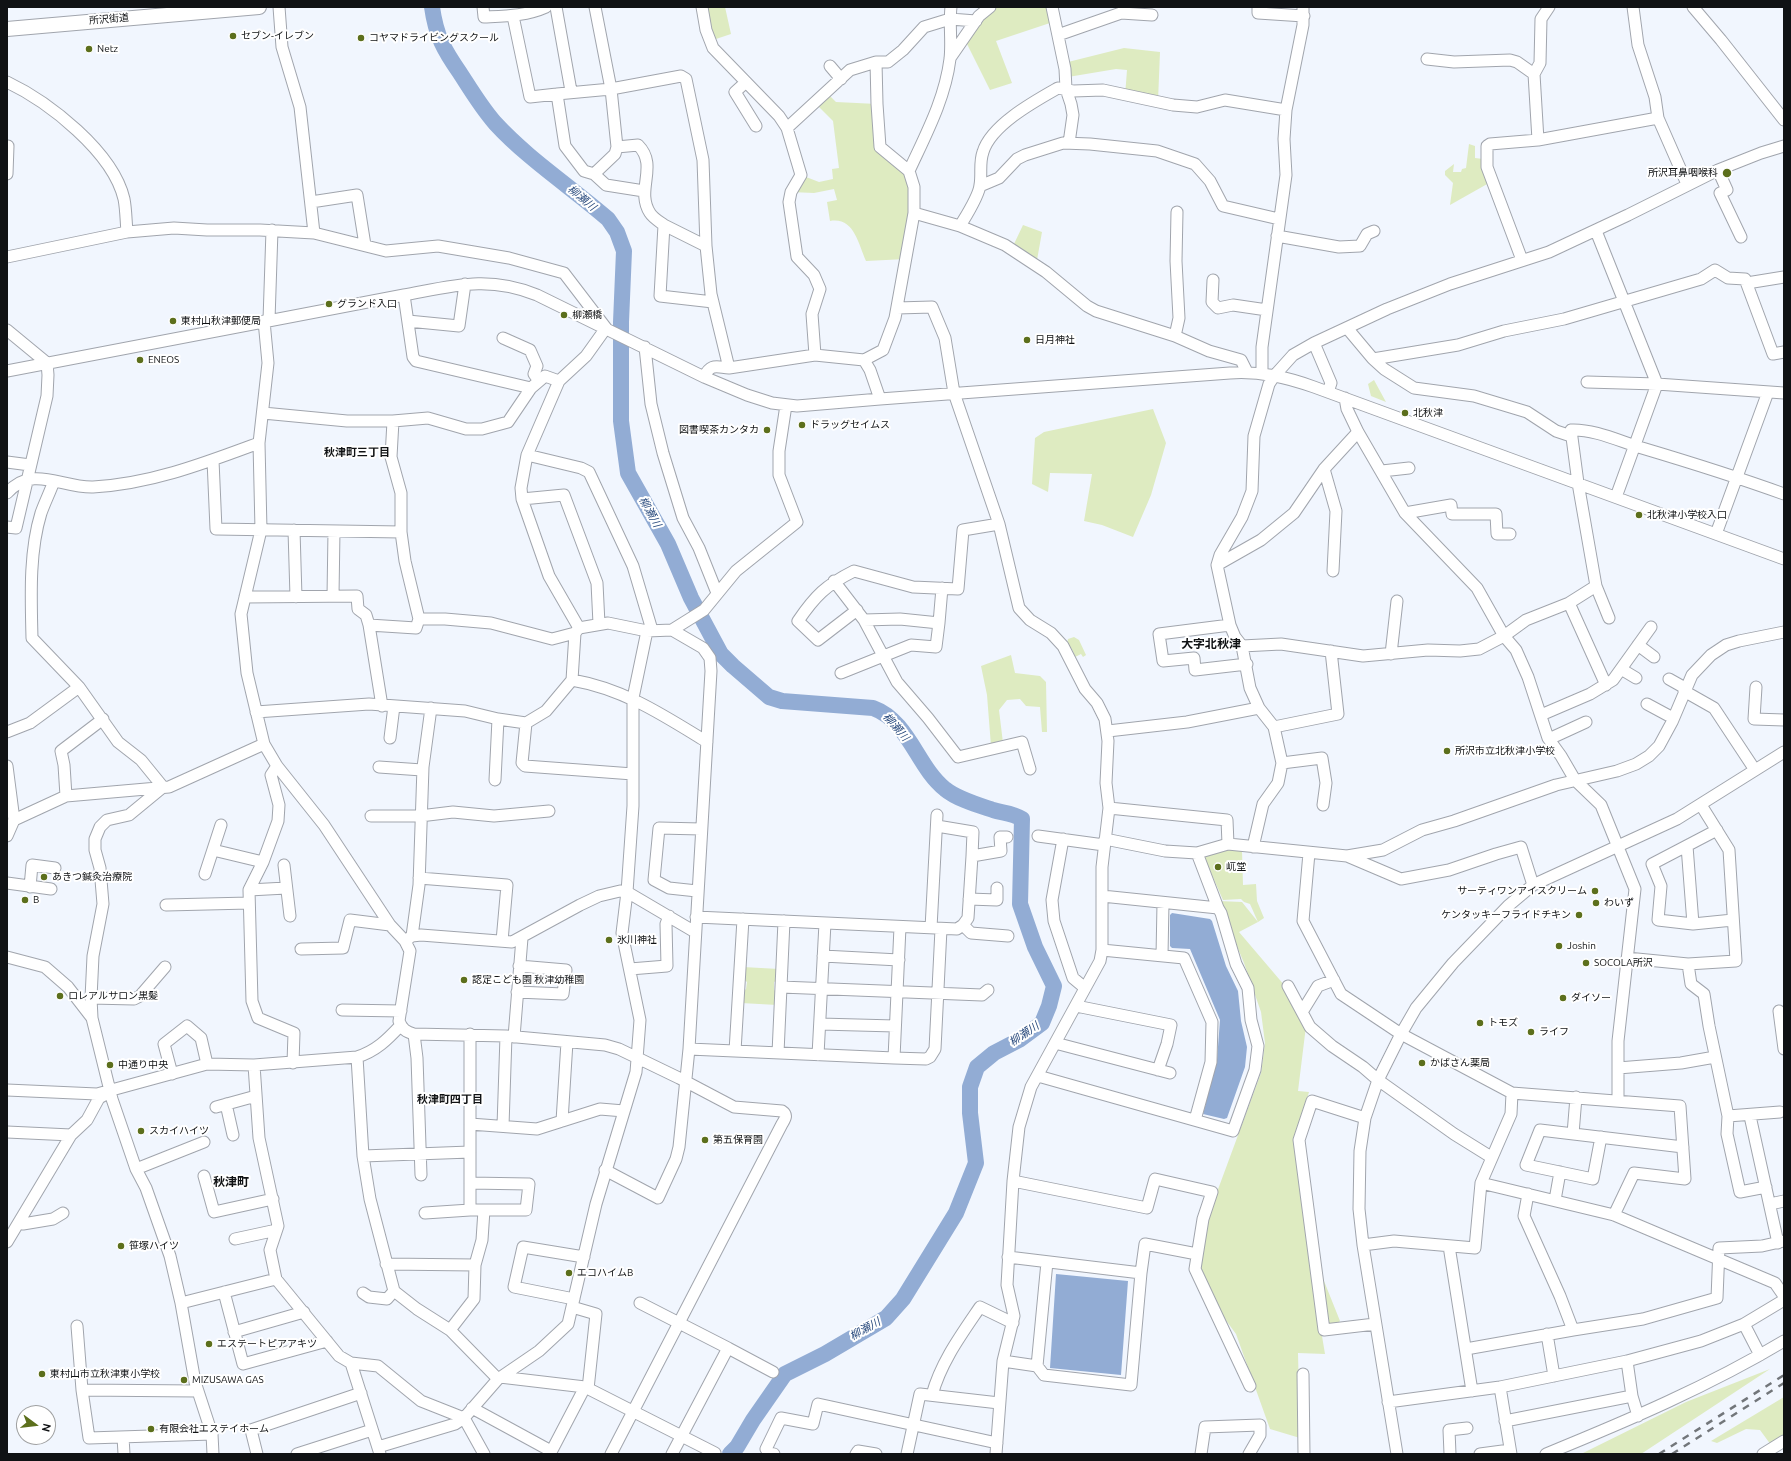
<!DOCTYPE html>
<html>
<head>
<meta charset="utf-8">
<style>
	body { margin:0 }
	#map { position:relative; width:1791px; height:1461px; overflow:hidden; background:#f1f6fe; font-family:Ubuntu,sans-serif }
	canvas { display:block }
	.frame { position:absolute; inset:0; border:8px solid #101214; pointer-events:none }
	.north { position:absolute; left:16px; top:1405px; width:40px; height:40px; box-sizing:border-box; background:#fff; border:1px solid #9fa0a1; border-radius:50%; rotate:105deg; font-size:11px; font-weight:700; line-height:16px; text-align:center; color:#101214 }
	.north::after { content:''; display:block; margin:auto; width:14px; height:18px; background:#5c6f1c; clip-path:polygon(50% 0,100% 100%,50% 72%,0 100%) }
</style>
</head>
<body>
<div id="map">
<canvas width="1791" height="1461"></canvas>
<div class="frame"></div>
<div class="north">N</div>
</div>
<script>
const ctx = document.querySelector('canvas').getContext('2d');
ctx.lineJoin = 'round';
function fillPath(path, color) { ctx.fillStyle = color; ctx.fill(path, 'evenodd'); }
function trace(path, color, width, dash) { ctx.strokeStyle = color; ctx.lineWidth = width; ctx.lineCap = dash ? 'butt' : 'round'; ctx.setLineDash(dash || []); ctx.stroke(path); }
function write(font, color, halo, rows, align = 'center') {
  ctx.font = font + ' Ubuntu,"Noto Sans JP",sans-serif'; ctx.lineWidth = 4; ctx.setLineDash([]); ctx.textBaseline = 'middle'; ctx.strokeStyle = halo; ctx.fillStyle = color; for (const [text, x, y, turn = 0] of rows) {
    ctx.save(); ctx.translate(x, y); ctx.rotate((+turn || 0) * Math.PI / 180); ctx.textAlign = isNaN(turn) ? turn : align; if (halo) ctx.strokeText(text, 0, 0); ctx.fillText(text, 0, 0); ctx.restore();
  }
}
const green = new Path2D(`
	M705,7H725L731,34L716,39L712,37Z
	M990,7H1052L1056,21L996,41L1012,83L990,90L964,38Z
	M1124,48L1160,52L1158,101L1125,96L1127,70L1116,69L1068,77V62Z
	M826,92L836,102L877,104L880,147L909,171L914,187L906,259L866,261C858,243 854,217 830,221L827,202L837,200L834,189L814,193L791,192L801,175L819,182L833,179L832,169L839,168L833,121L815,103Z
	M1469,144L1475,146V158L1483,159L1489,183L1450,205L1453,183L1445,175V171L1454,164L1453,172H1461L1462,169L1466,168Z
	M1023,225L1042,232L1037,260L1014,244Z
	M1374,380L1386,402L1371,396L1368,384Z
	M1153,409L1166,443L1151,495L1133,537L1102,525L1084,521L1092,474L1050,473L1048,492L1032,484L1035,438L1044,432Z
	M1074,637L1079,640L1086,655L1083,657L1081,654L1075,657L1073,651L1067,643L1068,639Z
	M1011,655L1015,673L1040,676L1046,682L1047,732H1042L1040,707L1026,706L1020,699L1007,700L999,710L1003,743L991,746L987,695L981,666Z
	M1232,848L1242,851L1243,885L1256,884L1257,901L1264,918L1258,922L1250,904L1244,902L1241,899L1223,900L1204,857L1206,855Z
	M1218,901L1242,902L1258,922L1239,932L1285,986L1306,1026L1298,1091L1309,1092L1295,1138L1308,1241L1340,1321L1322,1336L1325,1354L1298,1353L1300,1438L1270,1429L1236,1334L1197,1281L1210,1211L1261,1073L1265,1043L1261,1012L1244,963Z
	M743,967L779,969V979L774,982V990L778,993L777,1005L741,1003L742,993L746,989L747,982L743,979Z
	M1770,1369L1641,1454H1581L1686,1402Z
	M1784,1397V1438L1771,1445L1760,1430L1746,1429L1717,1443L1711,1441Z`);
const water = new Path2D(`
	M1172,913L1210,919L1212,921L1226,966L1238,991L1241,1021L1247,1047L1245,1067L1227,1118L1224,1119L1203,1114L1217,1060L1220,1020L1190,949L1172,948L1170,946V915Z
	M1056,1274L1128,1281L1121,1375L1050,1368Z`);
const river = new Path2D(`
	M432,7C436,36 444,50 460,73C471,90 481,107 495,123C528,159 571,187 608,219L617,232L624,251L621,322V421L628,473L668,544L691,598L721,654L733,666L769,697L782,701L873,708C909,721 917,767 945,789C957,799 978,805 993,810C1003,813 1013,813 1022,819L1020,904L1035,947L1054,986L1049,1006L1042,1023L1019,1040L994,1053L977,1067L970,1087V1113L976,1163L956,1213L903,1299L886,1318L825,1354L785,1374L753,1420L737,1447L730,1454`);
const minor = new Path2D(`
	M279,7L282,47L300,107L314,233
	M483,7L484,17C505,16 526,16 546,7
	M556,7L571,91
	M595,7L611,89L617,147
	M702,7L706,30L713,48L779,116L787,128L801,175L791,192L789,202L797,257L814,275L820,289L812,314L815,355
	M1052,7L1065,69L1066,89L1071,104L1073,115L1069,143
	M1258,7V13L1304,16
	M1633,7L1638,45L1655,97L1658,118L1687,184
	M1693,7L1721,40L1784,120
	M513,16L530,97L557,94
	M1058,35L1121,13L1152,15
	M950,58L979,16L990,7
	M1427,59L1454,62L1510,60L1517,62L1534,74
	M876,62L877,104L880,147L909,171
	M830,66L841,79
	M7,82C49,102 113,152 124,199C126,209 126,221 127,232
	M746,82L735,92L756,126
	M787,128L850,70L876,62H888L903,50L924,27L950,19L976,21
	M1538,140L1534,74L1540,63L1541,19L1549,7
	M1784,146L1761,153L1718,170L1628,215L1549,252L1450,284L1387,309L1314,343L1293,355L1275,375L1269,384L1254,436L1252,491L1242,517L1220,555L1217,565L1230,625L1235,637L1242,646L1281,644L1363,656L1428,650L1460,651L1479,649L1504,636L1526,620L1569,603L1596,586L1578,483L1571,430C1594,429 1619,441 1642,448C1689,462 1737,477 1784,494
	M1718,170L1727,190L1720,193L1741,237
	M7,174L8,146
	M594,174L615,154L617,147L638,145C659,166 635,190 650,213C653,218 660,222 664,225L660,296L713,302
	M980,186L999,178L1017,159L1025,155L1063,143L1090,144L1157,151L1195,164L1210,181L1223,206L1279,219
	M644,191L606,185L594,174L584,171L565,146L557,94L611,89L681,76L686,79L703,160L706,246
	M311,202L357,195L365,245
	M914,213L960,226L1005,245L1046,272L1087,306L1096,311L1175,336L1209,351L1241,360L1247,372
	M664,225L706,246L711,294L729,368L815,355L864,360L883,350L895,318L914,213V187L909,171C926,134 945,99 950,59C952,42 949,24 951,7
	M960,226C966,216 979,196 980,185C982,174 979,163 983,152C991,125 1035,101 1058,88L1073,91L1103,90L1173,105L1197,107L1225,100L1286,110
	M1596,231L1657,384L1616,497
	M1277,236L1339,247L1360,246L1367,234L1374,231
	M7,257L127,232L174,228L207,230H260L314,233L386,251L438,246L509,258L564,273L606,328L586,356L559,381L527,455L521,488L522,499L549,576L579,628
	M1522,260L1487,167V146L1490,144L1538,140L1658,118
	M1213,280L1212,302L1218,308L1233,305L1267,310
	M1747,283L1784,277
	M404,295L413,357L416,361L531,388
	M897,308L932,307L945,338L954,393L999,524L1019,608L1030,620L1051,633L1063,646L1085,689L1097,703L1105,719L1108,741L1106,783L1109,808L1102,867V950L1100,961L1031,1087L1019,1127L1013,1181L1007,1285L1014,1316L1003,1361L996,1454
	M269,320L272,230
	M264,321L268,363L259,443L261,530L241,614L247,673L264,744L277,766L324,825L390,925L405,941L410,951L399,1021C402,1029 406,1032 414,1034L506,1036L605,1045L619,1049L679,1078L734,1107L782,1111C788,1115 785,1119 782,1124L611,1454
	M408,321L459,326L465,284
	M1347,328L1373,359L1458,345L1504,331L1564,319L1701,279L1715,270L1728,278L1745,279L1773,354L1784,352
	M7,330L47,363L48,375L47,396L16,528L7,527
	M1175,336L1179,318L1176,261L1177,212
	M503,338L530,350L537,366L534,374L539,381
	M1314,343L1331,383L1328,392
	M645,347L651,404L663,453L683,518L699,548L717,593
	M1373,359L1384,369L1414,388L1474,396L1527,412L1556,431L1571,436
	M864,360L870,370L880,399
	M7,371L404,295C453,286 488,275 537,295L704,377L747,395L772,403L797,406L880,399L1230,373C1260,371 1286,377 1314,387L1784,559
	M1262,373V347L1286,175L1284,139L1286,110L1303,25V7
	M704,377C711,363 716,367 729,368
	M1587,382L1657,384L1784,393
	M1345,398L1347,409L1358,432L1405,513L1477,588L1504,636L1516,650L1528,677L1548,738L1561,756L1575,780L1601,805L1635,889L1618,1041V1100
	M263,413L347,421H393L428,418L466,429H482L508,422L531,388L545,376L559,381
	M527,455L581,468L589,472L633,566L652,630
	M213,460L216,529L401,532
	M7,462L30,465
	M1324,469L1336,511L1333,571
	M1382,471L1409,468
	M54,481C50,492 45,502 41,513C29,552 31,597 32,638L79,687L118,742L141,760L163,787
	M7,493C33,464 61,488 93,487C151,484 205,463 259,443
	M522,499L564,495L597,583L599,624
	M1405,513L1451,505L1452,514H1496L1497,534H1510
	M294,530L296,597
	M1716,534L1768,392
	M1217,565L1261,540L1294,513L1324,469L1358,432
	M834,581L864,620L897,682L928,718L958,757L1022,742L1030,769
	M1596,586L1609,618
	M333,596L334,531
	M245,597L357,596L358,609L366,615L369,625L416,628L419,619L405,561L401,532V493L391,457L393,421
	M1569,603L1606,685
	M857,610L818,640L798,621C815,596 826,585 854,571L913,587L958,589L963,530L999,524
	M419,619H445L491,623L552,639L575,633
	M939,623L942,588
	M369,625L382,706
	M1230,625L1159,634L1163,661L1194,658L1195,670L1247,664
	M672,630L704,610L736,571L797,522L779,475V451L786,405
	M1638,645L1654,657
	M1242,646L1250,688L1259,708L1274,727L1282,763L1278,783L1263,804L1253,847
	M1391,654L1397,601
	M1621,669L1636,678
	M841,673L911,645L936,647L939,623L900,619L864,620
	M1669,679L1685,688
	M572,680C624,689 663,715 707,742
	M1756,687L1754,719L1784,720
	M1684,691L1714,708L1755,770
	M1647,704L1673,718
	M256,712L369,704L465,711L498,719L526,723L546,711L572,680L575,633L579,628L608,623L647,631L672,630L703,648L710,658L711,671L689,1049L679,1147L676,1159L658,1198L605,1170
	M1541,715L1590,694L1613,680L1651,627
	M526,723L522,763L525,766L633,774
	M1274,727L1338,714L1331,651
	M1108,731L1187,722L1259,708
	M7,732L30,723L79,687
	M390,738L394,706
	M1549,739L1586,722
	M1282,763L1322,758L1326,783L1323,805
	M7,766L14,820L7,836
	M379,767L422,770
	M495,780L498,719
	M66,796L64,765L61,751L103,719
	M1109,808L1227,820L1228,844
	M371,816H420L453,812L494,816L549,811
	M14,820L66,796L169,787L264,744
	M937,826L973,832L972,856
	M1717,830L1652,864L1661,886L1658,920L1693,924L1733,920
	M1038,836L1104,845
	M1063,839L1052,900L1054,921L1073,978L1085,988
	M1105,839L1165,851L1197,853L1228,844L1347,856L1383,850L1422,830L1454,821L1556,785L1617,771L1636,764L1649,756L1659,746L1672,722L1692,675L1711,655L1726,645L1739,641L1784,632
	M1687,846L1693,924
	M213,850L263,862L278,821L279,805L271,775L277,766
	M1309,853L1303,921L1341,994L1401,1034L1512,1093L1680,1106L1685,1179L1634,1173L1614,1215
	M1347,856L1401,879L1449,870L1496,854L1521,847L1533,885
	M263,862L249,890L252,1001L258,1018L294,1033L293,1063
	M284,865L290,916
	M205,874L221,825
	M419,878L507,885L502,941
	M7,883L51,889
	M30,887L32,865L55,868
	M249,890L286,888
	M697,891L669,888L654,880L659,828L701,829
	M1102,896L1218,908
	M969,899L997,900V888
	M166,905L249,903
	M696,917L957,929L963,925L968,918L972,856L1001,851L1000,837H1007
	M963,925L971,933L1008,936
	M931,928L937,815
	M412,936L419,885L423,767L431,708
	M405,941L412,936L421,935L512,942L580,905L599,896L620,891L627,892L695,932
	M301,949L343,948L350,920L390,925
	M1102,950L1184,958L1212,1022L1211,1062L1195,1120
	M823,956L899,960
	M1162,956L1163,903
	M7,957L45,967L68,987L92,1018L112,1099L136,1169L146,1188L170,1256L181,1303L195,1382L212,1434L213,1454
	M1627,958L1688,964L1691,984L1704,994L1709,1026L1728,1116L1727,1134L1740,1192L1766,1187
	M1688,964L1736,961L1729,850L1701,805
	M630,969L667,966L666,924L669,916
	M1288,986L1310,1027L1332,1046L1363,1067L1378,1080L1454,1134L1491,1157
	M781,987L982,995L988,990
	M517,992L563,994L566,970L519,966
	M91,998L134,999L140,996L165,967
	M1076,1006L1171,1025L1167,1044L1158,1070
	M342,1010L401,1011
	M1779,1011L1784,1049
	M1302,1012L1318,986L1334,980
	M92,1018L91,998L93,956L103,904L100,868L95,850V839L100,827L107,820L129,815L163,787
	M820,1024L895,1026
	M414,1034L417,1058L421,1175
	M470,1034V1210
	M514,1037L522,938
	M1055,1043L1170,1073
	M689,1049L894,1058L926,1059L930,1057L935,1049L941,929
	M735,1051L743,919
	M778,1053L784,921
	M818,1055L825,923
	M357,1057L363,1156L370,1199L394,1291L417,1309L450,1330L498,1379
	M894,1058L900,927
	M254,1065L259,1138L278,1226L270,1250L276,1279L339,1356L351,1363L378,1366L421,1401L464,1418L484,1454
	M1618,1068L1681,1063L1715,1057
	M172,1074L164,1044L187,1026L201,1038L207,1064
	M1038,1076L1233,1131L1255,1070L1258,1046L1251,1020L1248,988L1236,964L1221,913L1218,908L1197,853
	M7,1090L97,1094L207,1064L254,1065L357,1057C376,1051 387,1040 401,1025
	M226,1104L233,1135
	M216,1107L256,1096
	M1728,1116L1780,1112
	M1750,1116L1778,1243
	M1365,1118L1312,1101L1299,1140L1324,1330L1375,1324
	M562,1121L567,1042
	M470,1124L537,1129L600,1109L624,1111
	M503,1126L506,1036
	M7,1132L71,1135
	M1573,1134L1576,1097
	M1601,1137L1593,1179L1526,1165L1540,1130L1683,1147
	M363,1156L470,1152
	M136,1169L204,1142
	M204,1176L214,1212L273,1199
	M1013,1181L1147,1208L1155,1179L1212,1192L1203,1219L1195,1269L1250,1386
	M1481,1183L1614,1215L1775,1283L1784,1296
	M1528,1194L1524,1216L1560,1296L1573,1330L1643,1319L1717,1298L1719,1248L1762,1246L1784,1241
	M1555,1200L1560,1172
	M1770,1204L1784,1201
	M425,1213L470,1210H526L529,1184L470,1183
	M19,1222L23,1224L53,1219L63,1213
	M235,1239L272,1231L276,1232
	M7,1242L71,1135L87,1120L99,1098L108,1093
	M1363,1245L1394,1241L1475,1248L1481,1183L1511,1114L1512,1093
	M1449,1246L1472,1391
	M1008,1257L1141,1273L1145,1244L1197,1254
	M1047,1262L1037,1366L1044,1375L1131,1385L1141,1273
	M386,1264L475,1265
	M224,1292L243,1364L327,1341
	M363,1293L369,1297L387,1299L394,1291
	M574,1299L514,1287L523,1247L584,1257
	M181,1303L276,1279
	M640,1303L728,1348L672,1454
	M572,1307L596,1314L588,1389
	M77,1326L82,1390L89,1438L212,1434
	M450,1330L474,1299L475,1265L482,1240L484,1210
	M234,1332L304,1312
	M1547,1334L1554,1376
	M728,1348L773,1372
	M1466,1349L1573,1330
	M1760,1355L1744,1324L1784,1300
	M1003,1361L1037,1366
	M1627,1361L1632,1396L1638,1416
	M351,1363L380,1454
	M1303,1374L1304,1454
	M500,1377L585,1387L715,1453
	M1500,1387L1511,1454
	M82,1390L197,1391
	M932,1395C941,1362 961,1335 980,1307L1013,1323
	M1388,1402L1500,1387L1627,1361L1701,1341L1744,1324
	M472,1408L551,1451
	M1505,1421L1632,1396
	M123,1437L124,1454
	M378,1447L455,1424L464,1418L498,1379L539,1351L568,1324L596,1204L636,1072L640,1020L622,933L627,892L633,806V698L647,631
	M257,1454L251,1430L361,1393
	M297,1454L372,1430
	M550,1454L585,1387
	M774,1454L769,1453L766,1449L781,1418L813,1424L818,1404L997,1443
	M856,1454L858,1451L876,1454
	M907,1454L920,1394L999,1403
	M1201,1454L1205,1427L1260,1425V1435L1249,1454
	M1397,1454L1363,1245L1359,1209L1360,1151L1365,1118L1378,1080L1401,1034L1416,1008L1453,963L1508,906L1533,885L1677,819L1784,752
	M1450,1454L1449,1430L1467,1428
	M1480,1454L1510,1450
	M1546,1454C1627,1421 1709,1386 1784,1341
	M1763,1454L1784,1441`);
const major = new Path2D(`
	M7,29L259,7`);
const rail = new Path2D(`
	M1659,1454L1784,1375
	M1672,1454L1784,1383`);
const markers = [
	[233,36,4,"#5c6f1c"],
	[361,38,4,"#5c6f1c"],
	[89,49,4,"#5c6f1c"],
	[1727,173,5,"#5c6f1c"],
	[329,304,4,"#5c6f1c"],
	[564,315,4,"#5c6f1c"],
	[173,321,4,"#5c6f1c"],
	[1027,340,4,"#5c6f1c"],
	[140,360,4,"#5c6f1c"],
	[1405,413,4,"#5c6f1c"],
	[802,425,4,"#5c6f1c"],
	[767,430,4,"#5c6f1c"],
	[1639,515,4,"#5c6f1c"],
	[1447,751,4,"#5c6f1c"],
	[1218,867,4,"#5c6f1c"],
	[44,877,4,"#5c6f1c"],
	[1595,891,4,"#5c6f1c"],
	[25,900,4,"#5c6f1c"],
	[1596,903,4,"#5c6f1c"],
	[1579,915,4,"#5c6f1c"],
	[609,940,4,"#5c6f1c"],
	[1559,946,4,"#5c6f1c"],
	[1586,963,4,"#5c6f1c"],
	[464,980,4,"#5c6f1c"],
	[60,996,4,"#5c6f1c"],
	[1563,998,4,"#5c6f1c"],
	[1480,1023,4,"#5c6f1c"],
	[1531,1032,4,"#5c6f1c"],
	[1422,1063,4,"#5c6f1c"],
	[110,1065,4,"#5c6f1c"],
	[141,1131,4,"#5c6f1c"],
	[705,1140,4,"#5c6f1c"],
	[121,1246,4,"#5c6f1c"],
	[569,1273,4,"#5c6f1c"],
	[209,1344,4,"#5c6f1c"],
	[42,1374,4,"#5c6f1c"],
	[184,1380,4,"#5c6f1c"],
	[151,1429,4,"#5c6f1c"]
];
const streetNames = [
	["所沢街道",109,19,-5]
];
const poiNames = [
	["セブン-イレブン",241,36],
	["コヤマドライビングスクール",369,38],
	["Netz",97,49],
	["所沢耳鼻咽喉科",1718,173,"right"],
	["グランド入口",337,304],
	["柳瀬橋",572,315],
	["東村山秋津郵便局",181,321],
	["日月神社",1035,340],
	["ENEOS",148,360],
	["北秋津",1413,413],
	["ドラッグセイムス",810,425],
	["図書喫茶カンタカ",759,430,"right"],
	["北秋津小学校入口",1647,515],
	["所沢市立北秋津小学校",1455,751],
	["屼堂",1226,867],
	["あきつ鍼灸治療院",52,877],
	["サーティワンアイスクリーム",1587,891,"right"],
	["B",33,900],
	["わいず",1604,903],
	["ケンタッキーフライドチキン",1571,915,"right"],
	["氷川神社",617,940],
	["Joshin",1567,946],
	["SOCOLA所沢",1594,963],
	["認定こども園 秋津幼稚園",472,980],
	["ロレアルサロン黒髪",68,996],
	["ダイソー",1571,998],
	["トモズ",1488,1023],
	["ライフ",1539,1032],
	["かばさん薬局",1430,1063],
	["中通り中央",118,1065],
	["スカイハイツ",149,1131],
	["第五保育園",713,1140],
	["笹塚ハイツ",129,1246],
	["エコハイムB",577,1273],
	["エステートピアアキツ",217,1344],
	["東村山市立秋津東小学校",50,1374],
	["MIZUSAWA GAS",192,1380],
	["有限会社エステイホーム",159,1429]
];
const waterNames = [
	["柳瀬川",582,198,40],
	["柳瀬川",650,512,61],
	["柳瀬川",896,727,49],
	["柳瀬川",1024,1034,-34],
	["柳瀬川",865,1329,-29]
];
const neighbourhoodNames = [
	["秋津町三丁目",357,452],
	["秋津町四丁目",450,1099]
];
const quarterNames = [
	["大字北秋津",1211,644],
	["秋津町",231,1182]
];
fillPath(green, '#deebc1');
fillPath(water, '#92acd4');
trace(river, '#92acd4', 16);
trace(minor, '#a1a5ad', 13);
trace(major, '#a1a5ad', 16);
trace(minor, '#fff', 11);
trace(major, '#fff', 14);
trace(rail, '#72767a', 2.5, [7, 7]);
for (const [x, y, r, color] of markers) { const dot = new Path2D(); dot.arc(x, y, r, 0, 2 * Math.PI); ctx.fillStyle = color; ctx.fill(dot); trace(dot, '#fff', 1.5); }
write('10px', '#101214', '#fff', streetNames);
write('10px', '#101214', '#fff', poiNames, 'left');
write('italic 11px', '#2a4b7e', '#fff', waterNames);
write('bold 11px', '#101214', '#fff', neighbourhoodNames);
write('bold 12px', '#101214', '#fff', quarterNames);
</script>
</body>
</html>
